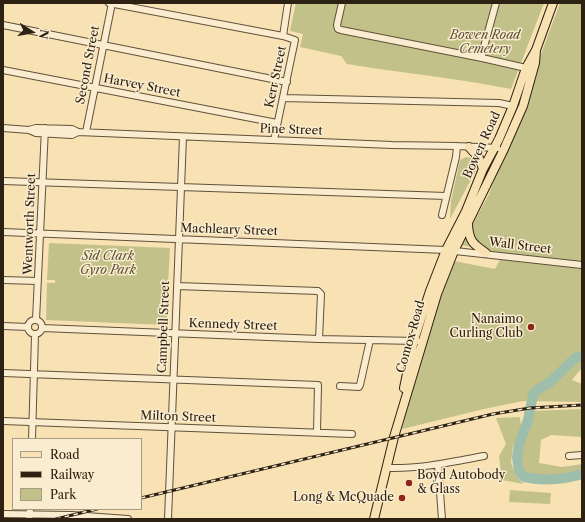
<!DOCTYPE html>
<html>
<head>
<meta charset="utf-8">
<style>
	body { margin:0 }
	#map { position:relative; width:585px; height:522px; overflow:hidden; background:#f8e1b3; font-family:"Libre Caslon Text",serif }
	canvas { display:block }
	.frame { position:absolute; inset:0; border:4px solid #2d2113; pointer-events:none }
	.legend { position:absolute; left:12px; top:438px; width:130px; height:72px; box-sizing:border-box; background:#faecce; border:1px solid #a89b83; margin:0; padding:5px 7px; list-style:none; font-size:12px; color:#2d2113 }
	.legend li { display:flex; align-items:center; gap:8px; height:20px }
	.legend b { width:20px; border:1px solid #a89b83 }
	.north { position:absolute; left:12px; top:12px; width:40px; height:40px; -webkit-text-stroke:3px #faecce; paint-order:stroke; rotate:101deg; font-size:11px; font-weight:700; line-height:16px; text-align:center; color:#2d2113 }
	.north::after { content:''; display:block; margin:auto; width:14px; height:18px; background:#2d2113; clip-path:polygon(50% 0,100% 100%,50% 72%,0 100%) }
</style>
</head>
<body>
<div id="map">
<canvas width="585" height="522"></canvas>
<div class="frame"></div>
<ul class="legend">
<li><b style="height:5px;background:#f8e1b3"></b>Road</li>
<li><b style="height:5px;background:#2d2113"></b>Railway</li>
<li><b style="height:11px;background:#c2c189"></b>Park</li>
</ul>
<div class="north">N</div>
</div>
<script>
const ctx = document.querySelector('canvas').getContext('2d');
ctx.lineJoin = 'round';
function fillPath(path, color) { ctx.fillStyle = color; ctx.fill(path, 'evenodd'); }
function trace(path, color, width, dash) { ctx.strokeStyle = color; ctx.lineWidth = width; ctx.lineCap = dash ? 'butt' : 'round'; ctx.setLineDash(dash || []); ctx.stroke(path); }
function write(font, color, halo, rows, align = 'center') {
  ctx.font = font + ' "Libre Caslon Text",serif'; ctx.lineWidth = 3; ctx.setLineDash([]); ctx.textBaseline = 'middle'; ctx.strokeStyle = halo; ctx.fillStyle = color; for (const [text, x, y, turn = 0] of rows) {
    ctx.save(); ctx.translate(x, y); ctx.rotate((+turn || 0) * Math.PI / 180); ctx.textAlign = isNaN(turn) ? turn : align; if (halo) ctx.strokeText(text, 0, 0); ctx.fillText(text, 0, 0); ctx.restore();
  }
}
const green = new Path2D(`
	M296,3H544L511,89C457,78 402,73 347,64L341,56L300,47L303,34L290,31Z
	M560,3H582V368L572,380L582,384V402L523,401L484,409L402,429L431,306L454,261L495,269L503,254L462,245L489,194Z
	M466,157L471,158L474,161L476,170L450,219L451,201L460,160Z
	M49,243L170,248L168,285L162,284V287L168,288L167,325L46,320L47,283H55V280H47Z
	M582,409V437L551,435L541,440L539,463L562,467L582,464V471C564,477 546,477 528,476C510,451 529,437 532,411Z
	M520,417L521,426L513,446L511,462L515,474L523,484L502,480L499,456L506,444L496,418Z
	M510,490L551,493L550,504L509,502Z`);
const river = new Path2D(`
	M582,356L575,358L550,382L536,391L533,395L528,420L519,444L517,457L519,471L524,477C543,481 563,480 582,474`);
const minor = new Path2D(`
	M109,3L283,36L295,40L274,140
	M342,3L337,25L338,29L341,30L482,58
	M496,3L482,54V58L526,68
	M3,25L287,82
	M283,36L288,3
	M3,70L277,123
	M283,98L499,103L513,106
	M3,128L29,130L36,128L72,129L78,132L392,145L457,146L497,148
	M29,130L36,133L72,135L78,132
	M86,132L112,3
	M3,181L446,196
	M442,215L456,157L457,146
	M3,232L446,250L582,265
	M3,280L38,281
	M177,286L318,291L321,294L319,339
	M28 327a7 7 0 1 1 14 0a7 7 0 1 1-14 0Z
	M36,320L45,128
	M3,326L28,327
	M42,328L319,339L417,341
	M3,373L318,385L317,432
	M340,386L359,387L360,385L370,340
	M3,421L352,434
	M32,439L35,335
	M569,456L582,455
	M438,465L442,519
	M387,468C420,469 452,462 484,456
	M3,514L72,515L128,519
	M29,519L30,509
	M168,519L183,137`);
const major = new Path2D(`
	M469,147L479,158L483,169
	M468,225C469,241 473,244 486,253
	M404,388L414,340L430,291L446,250L466,211L483,169L499,139L513,106L526,68L536,50L553,3
	M374,519L394,437L437,294L454,251L504,149L523,106L535,63L536,50`);
const rail = new Path2D(`
	M141,498L493,414L530,408L582,405
	M56,519L97,509`);
const markers = [
	[531,327,4,"#8f2418"],
	[409,483,4,"#8f2418"],
	[402,498,4,"#8f2418"]
];
const parkNames = [
	["Bowen Road",485,36],
	["Cemetery",485,50],
	["Sid Clark",108,257],
	["Gyro Park",108,271]
];
const streetNames = [
	["Second Street",88,65,-79],
	["Kerr Street",276,77,-78],
	["Harvey Street",142,86,11],
	["Pine Street",291,130,2],
	["Bowen Road",482,145,-65],
	["Wentworth Street",30,224,-88],
	["Machleary Street",229,230,2],
	["Wall Street",520,246,7],
	["Kennedy Street",233,325,2],
	["Campbell Street",164,327,-88],
	["Comox Road",411,337,-74],
	["Milton Street",178,417,2]
];
const poiNames = [
	["Nanaimo",523,320],
	["Curling Club",523,334],
	["Boyd Autobody",417,476,"left"],
	["& Glass",417,490,"left"],
	["Long & McQuade",394,498]
];
fillPath(green, '#c2c189');
trace(river, '#9dbeab', 10);
trace(minor, '#60513b', 8);
trace(major, '#2d2113', 10);
trace(minor, '#faecce', 6);
trace(major, '#f8e1b3', 8);
trace(rail, '#2d2113', 3);
trace(rail, '#faecce', 1.5, [4.5]);
for (const [x, y, r, color] of markers) { const dot = new Path2D(); dot.arc(x, y, r, 0, 2 * Math.PI); ctx.fillStyle = color; ctx.fill(dot); trace(dot, '#faecce', 1.5); }
write('italic 12px', '#5a5136', '#faecce', parkNames);
write('12px', '#2d2113', '#faecce', streetNames);
write('12px', '#2d2113', '#faecce', poiNames, 'right');
</script>
</body>
</html>
